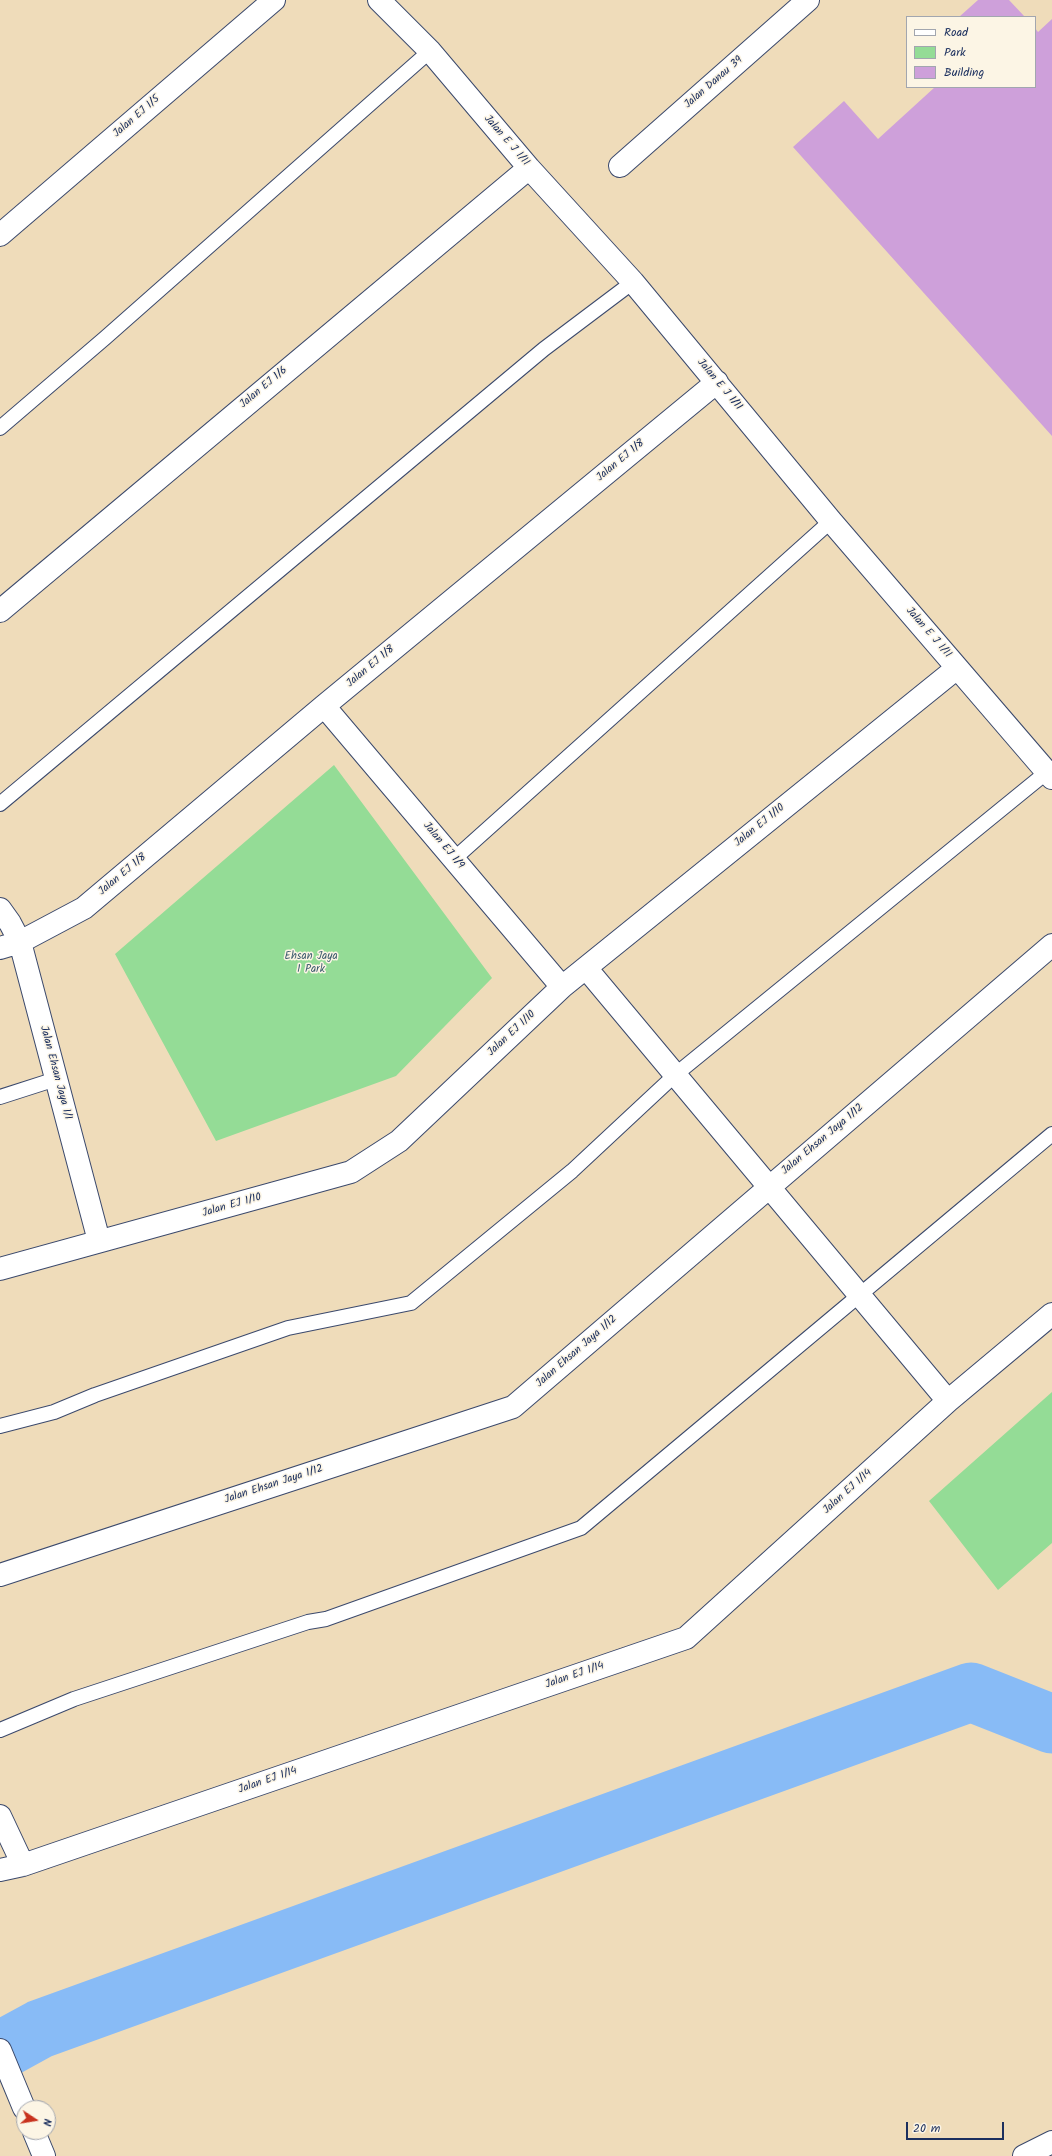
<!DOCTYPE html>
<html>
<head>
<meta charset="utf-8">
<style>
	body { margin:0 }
	#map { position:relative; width:1052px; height:2156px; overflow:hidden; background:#efdcba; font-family:Kalam,sans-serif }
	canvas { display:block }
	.legend { position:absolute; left:906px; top:16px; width:130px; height:72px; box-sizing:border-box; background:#fcf5e5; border:1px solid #a2a6af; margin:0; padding:5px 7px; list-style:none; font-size:12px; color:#1b2f5e }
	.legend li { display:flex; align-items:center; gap:8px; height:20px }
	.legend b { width:20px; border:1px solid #a2a6af }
	.north { position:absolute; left:16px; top:2100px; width:40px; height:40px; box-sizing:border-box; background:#fcf5e5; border:1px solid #a2a6af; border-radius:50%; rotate:102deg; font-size:11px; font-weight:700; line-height:16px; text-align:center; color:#1b2f5e }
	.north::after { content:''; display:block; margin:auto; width:14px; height:18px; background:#c8321e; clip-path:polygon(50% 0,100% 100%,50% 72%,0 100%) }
	.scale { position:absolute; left:906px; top:2122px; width:98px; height:18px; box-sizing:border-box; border:2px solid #1b2f5e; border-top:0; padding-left:5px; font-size:12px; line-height:14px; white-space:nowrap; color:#1b2f5e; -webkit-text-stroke:3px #fcf5e5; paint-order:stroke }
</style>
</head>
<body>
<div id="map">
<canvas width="1052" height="2156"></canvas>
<ul class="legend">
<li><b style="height:5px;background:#fff"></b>Road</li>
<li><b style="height:11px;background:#94dc96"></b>Park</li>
<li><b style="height:11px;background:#cea0da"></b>Building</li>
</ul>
<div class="north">N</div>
<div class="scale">20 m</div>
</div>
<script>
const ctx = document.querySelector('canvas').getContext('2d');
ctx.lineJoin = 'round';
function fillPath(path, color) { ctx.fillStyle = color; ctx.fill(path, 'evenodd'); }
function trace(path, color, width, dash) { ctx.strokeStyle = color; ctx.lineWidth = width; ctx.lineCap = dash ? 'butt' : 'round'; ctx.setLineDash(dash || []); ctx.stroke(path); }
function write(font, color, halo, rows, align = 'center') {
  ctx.font = font + ' Kalam,sans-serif'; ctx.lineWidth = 3; ctx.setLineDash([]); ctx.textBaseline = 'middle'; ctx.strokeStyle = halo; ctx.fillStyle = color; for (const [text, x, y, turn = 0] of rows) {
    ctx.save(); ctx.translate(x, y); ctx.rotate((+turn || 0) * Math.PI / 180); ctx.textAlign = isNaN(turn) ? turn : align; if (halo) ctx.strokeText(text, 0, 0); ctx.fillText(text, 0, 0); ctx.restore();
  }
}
const green = new Path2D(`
	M334,765L492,978L396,1076L216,1141L115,954Z
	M1052,1392V1543L998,1590L929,1501Z`);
const river = new Path2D(`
	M0,2051L40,2029L971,1692L1052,1724`);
const building = new Path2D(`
	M978,0H1009L1025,17H959Z
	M1052,19V436L793,147L844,101L878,139L935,87H1035V28L1038,32Z`);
const service = new Path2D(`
	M0,428L105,338L430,51
	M0,804L544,349L633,282
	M454,859L831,521
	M0,1097L56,1079
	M0,1426L54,1412L95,1395L288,1328L411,1303L572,1171L675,1075L1047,772
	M0,1730L74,1699L308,1622L326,1619L581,1528L1052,1134`);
const minor = new Path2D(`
	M379,0L430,51L529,168L633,282L831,521L1052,778
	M620,166L808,0
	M0,235L274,0
	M0,611L529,168
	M324,706L562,987
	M0,909L10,923L20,942L99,1241
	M0,948L20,942L84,908L324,706L717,382
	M586,968L948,1401
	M0,1269L351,1172L399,1141L562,987L957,668
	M0,1575L513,1407L1052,945
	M0,1816L23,1865
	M0,1870L23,1865L686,1638L948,1401L1052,1314`);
const tertiary = new Path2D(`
	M0,2050L24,2108
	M34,2132L44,2156`);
const secondary = new Path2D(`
	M1024,2156L1052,2142`);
const streetNames = [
	["Jalan Danau 39",714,83,-41],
	["Jalan EJ 1/5",137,117,-41],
	["Jalan E J 1/11",506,141,49],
	["Jalan E J 1/11",719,385,50],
	["Jalan EJ 1/6",264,388,-40],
	["Jalan EJ 1/8",621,461,-40],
	["Jalan E J 1/11",928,633,49],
	["Jalan EJ 1/8",371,667,-40],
	["Jalan EJ 1/10",760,826,-39],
	["Jalan EJ 1/9",443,846,50],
	["Jalan EJ 1/8",123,875,-40],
	["Jalan EJ 1/10",512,1034,-43],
	["Jalan Ehsan Jaya 1/1",55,1073,75],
	["Jalan Ehsan Jaya 1/12",823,1140,-40],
	["Jalan EJ 1/10",232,1206,-16],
	["Jalan Ehsan Jaya 1/12",577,1352,-41],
	["Jalan Ehsan Jaya 1/12",274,1485,-18],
	["Jalan EJ 1/14",848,1492,-42],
	["Jalan EJ 1/14",575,1676,-19],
	["Jalan EJ 1/14",268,1781,-19]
];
const parkNames = [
	["Ehsan Jaya",311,957],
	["1 Park",311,970]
];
fillPath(green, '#94dc96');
trace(river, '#88bbf6', 59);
fillPath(building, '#cea0da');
trace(service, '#3b496c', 16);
trace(minor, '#3b496c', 24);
trace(tertiary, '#3b496c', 24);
trace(secondary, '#3b496c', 24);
trace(service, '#fff', 14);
trace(minor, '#fff', 22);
trace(tertiary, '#fff', 22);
trace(secondary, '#fff', 22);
write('11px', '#1b2f5e', '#fcf5e5', streetNames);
write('11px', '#395a6c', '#fcf5e5', parkNames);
</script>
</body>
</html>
